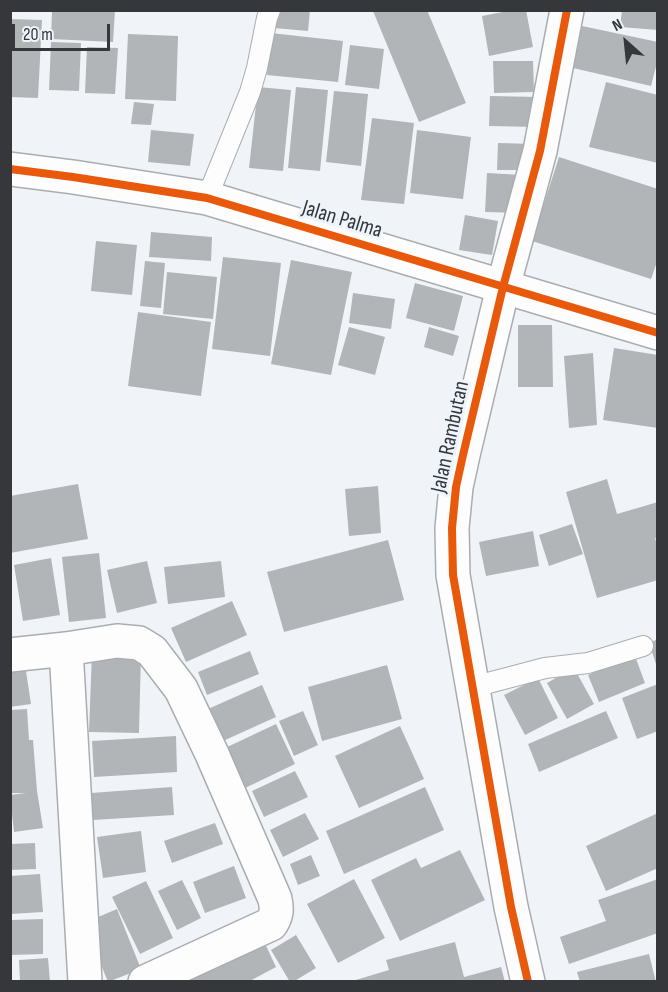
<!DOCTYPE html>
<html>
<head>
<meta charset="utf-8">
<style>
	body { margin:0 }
	#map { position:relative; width:668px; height:992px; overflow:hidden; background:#f0f4f8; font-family:"Sofia Sans Condensed",sans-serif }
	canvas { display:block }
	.frame { position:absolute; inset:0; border:12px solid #35373a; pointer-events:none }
	.north { position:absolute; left:596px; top:12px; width:60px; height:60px; -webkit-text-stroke:4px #edf4fb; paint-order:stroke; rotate:333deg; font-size:16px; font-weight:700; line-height:24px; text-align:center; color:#35373a }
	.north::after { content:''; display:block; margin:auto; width:21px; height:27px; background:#35373a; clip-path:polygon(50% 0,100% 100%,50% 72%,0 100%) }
	.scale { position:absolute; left:12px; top:24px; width:98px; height:27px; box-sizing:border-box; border:3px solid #35373a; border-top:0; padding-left:8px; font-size:18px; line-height:21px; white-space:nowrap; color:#35373a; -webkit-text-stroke:4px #edf4fb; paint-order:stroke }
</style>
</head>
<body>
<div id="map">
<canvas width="668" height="992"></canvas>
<div class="frame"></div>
<div class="north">N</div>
<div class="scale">20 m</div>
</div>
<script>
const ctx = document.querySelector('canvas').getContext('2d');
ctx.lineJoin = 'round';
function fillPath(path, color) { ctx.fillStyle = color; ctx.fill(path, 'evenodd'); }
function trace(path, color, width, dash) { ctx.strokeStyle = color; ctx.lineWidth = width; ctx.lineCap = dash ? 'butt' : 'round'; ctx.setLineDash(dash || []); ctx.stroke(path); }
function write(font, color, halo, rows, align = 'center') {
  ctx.font = font + ' "Sofia Sans Condensed",sans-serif'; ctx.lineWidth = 6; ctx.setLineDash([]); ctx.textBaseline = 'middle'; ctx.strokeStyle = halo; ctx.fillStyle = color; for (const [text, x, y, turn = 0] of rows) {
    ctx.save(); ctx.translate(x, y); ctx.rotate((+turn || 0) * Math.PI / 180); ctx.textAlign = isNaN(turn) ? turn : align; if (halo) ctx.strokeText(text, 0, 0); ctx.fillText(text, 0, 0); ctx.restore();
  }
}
const building = new Path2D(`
	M52,10H115L113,42L51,39Z
	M275,10H310L308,31L274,28Z
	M375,10H427L466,103L419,122L373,11Z
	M513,10H526L533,47L489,56L482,16Z
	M622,10H658V30L620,27Z
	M10,19L42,20L38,98L10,97Z
	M582,26L658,42V59L651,86L573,68Z
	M271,33L343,41L338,82L267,75Z
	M128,34L178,36L176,101L125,99Z
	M51,42L81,43L79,91L49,90Z
	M350,45L384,49L379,89L345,85Z
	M87,47L118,48L115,94L85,93Z
	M493,61H533L534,92L494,93Z
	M606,82L658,95V163L589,147Z
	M258,87L291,90L283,171L249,168Z
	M296,87L328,90L320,171L288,168Z
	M334,91L368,94L361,166L326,162Z
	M490,96L539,97L538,127L489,126Z
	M134,102L154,104L151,125L131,124Z
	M372,118L414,123L404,204L361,200Z
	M151,130L194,134L190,166L148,162Z
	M417,130L471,137L463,199L410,193Z
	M498,143L534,144L533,170H497Z
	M559,157L658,189V259L651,279L532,241Z
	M487,173L522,175L520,213L485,212Z
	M465,215L498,221L492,255L459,250Z
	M151,232L212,237L211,261L149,257Z
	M96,241L137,245L132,295L91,291Z
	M223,257L281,263L270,356L212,349Z
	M291,260L352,272L331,375L271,364Z
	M145,261L165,263L161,308L140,306Z
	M167,272L217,277L213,319L163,314Z
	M415,283L463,296L454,331L406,318Z
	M353,293L395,299L391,329L349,323Z
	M138,312L211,322L201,396L128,386Z
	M518,325H552L553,387H518Z
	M349,327L385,337L375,375L338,365Z
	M429,327L459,336L453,356L424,347Z
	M614,348L658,355V428L603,420Z
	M593,353L597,425L569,428L564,356Z
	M607,479L617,514L658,502V538H655L658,548V580L597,598L566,492Z
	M78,484L88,539L10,553V496Z
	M378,486L381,533L349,536L345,489Z
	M572,524L583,554L549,566L539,535Z
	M533,531L539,566L486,576L479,542Z
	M388,540L404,600L284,632L267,572Z
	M99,553L106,618L69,622L62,557Z
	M51,558L60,615L23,621L14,565Z
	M147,561L157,603L117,613L107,570Z
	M221,561L225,597L168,604L164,567Z
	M232,601L247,635L186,662L171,628Z
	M658,639V667H657L649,643Z
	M250,651L259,674L207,695L198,672Z
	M92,652L141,653L139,733L89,732Z
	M635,656L645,683L599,702L588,675Z
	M24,658L31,704L10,707V660Z
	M387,665L402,719L322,741L308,687Z
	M574,668L594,704L567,719L547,683Z
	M538,678L558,718L525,735L504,695Z
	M658,684V731L637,739L622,698Z
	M262,685L276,717L223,741L208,709Z
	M27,709L29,740H33L37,791L43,828L14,832L10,795L26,793H10V710Z
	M303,711L318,745L294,756L279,721Z
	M606,711L618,738L539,772L528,744Z
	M276,724L295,764L241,790L223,749Z
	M400,726L424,779L359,808L335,756Z
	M176,736L177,772L94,777L92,741Z
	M295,771L308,797L264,817L252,791Z
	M172,787L174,815L93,820L91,793Z
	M425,787L444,830L344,874L326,831Z
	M305,813L319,839L283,857L270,830Z
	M658,813V868L606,891L586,846Z
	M215,823L223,844L172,863L164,841Z
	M141,831L146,872L103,878L97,837Z
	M35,843L36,869L10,870V844Z
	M460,850L485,900L400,941L371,880L416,858L421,868Z
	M311,855L320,876L298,885L290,864Z
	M234,866L246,898L205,913L193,882Z
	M40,874L43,912L11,914L10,876Z
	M354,879L385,938L338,963L307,904Z
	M658,879V933L569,964L560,937L606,921L598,900Z
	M182,880L201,918L177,930L158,891Z
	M146,881L173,938L140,954L112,897Z
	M117,909L141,969L108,982L84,923Z
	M43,919V954L12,955L11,920Z
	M259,931L276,967L248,982H191L184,967Z
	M296,935L316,968L293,982H290L271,950Z
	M455,942L464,977L501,967L505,982H349L389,970L386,960Z
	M649,954L656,982H580L577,972Z
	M48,958L50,982H20L19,960Z`);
const service = new Path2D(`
	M207,198L250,92L257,68L267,18L270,10
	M473,687L545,668L588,663L643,646`);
const minor = new Path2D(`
	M10,169L73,177L207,198L658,333
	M66,649L85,982
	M10,655L66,649L117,641L139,643L152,651L181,689L212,754L275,899C277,909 277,915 271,924L145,982`);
const tertiary = new Path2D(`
	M528,982L511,907L453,575L452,528L456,487L463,455L503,287L540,151L567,10`);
const cycleway = new Path2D(`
	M10,169L73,177L207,198L658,333
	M528,982L511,907L453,575L452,528L456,487L463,455L503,287L540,151L567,10`);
const streetNames = [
	["Jalan Palma",342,220,17],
	["Jalan Rambutan",451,437,-78]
];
fillPath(building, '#b1b5b8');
trace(service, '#aaadb0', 22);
trace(minor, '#aaadb0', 36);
trace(tertiary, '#aaadb0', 36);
trace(service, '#fdfdfe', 20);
trace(minor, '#fdfdfe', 33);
trace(tertiary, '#fdfdfe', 33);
trace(cycleway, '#e8590c', 8);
write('22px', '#35373a', '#edf4fb', streetNames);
</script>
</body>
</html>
